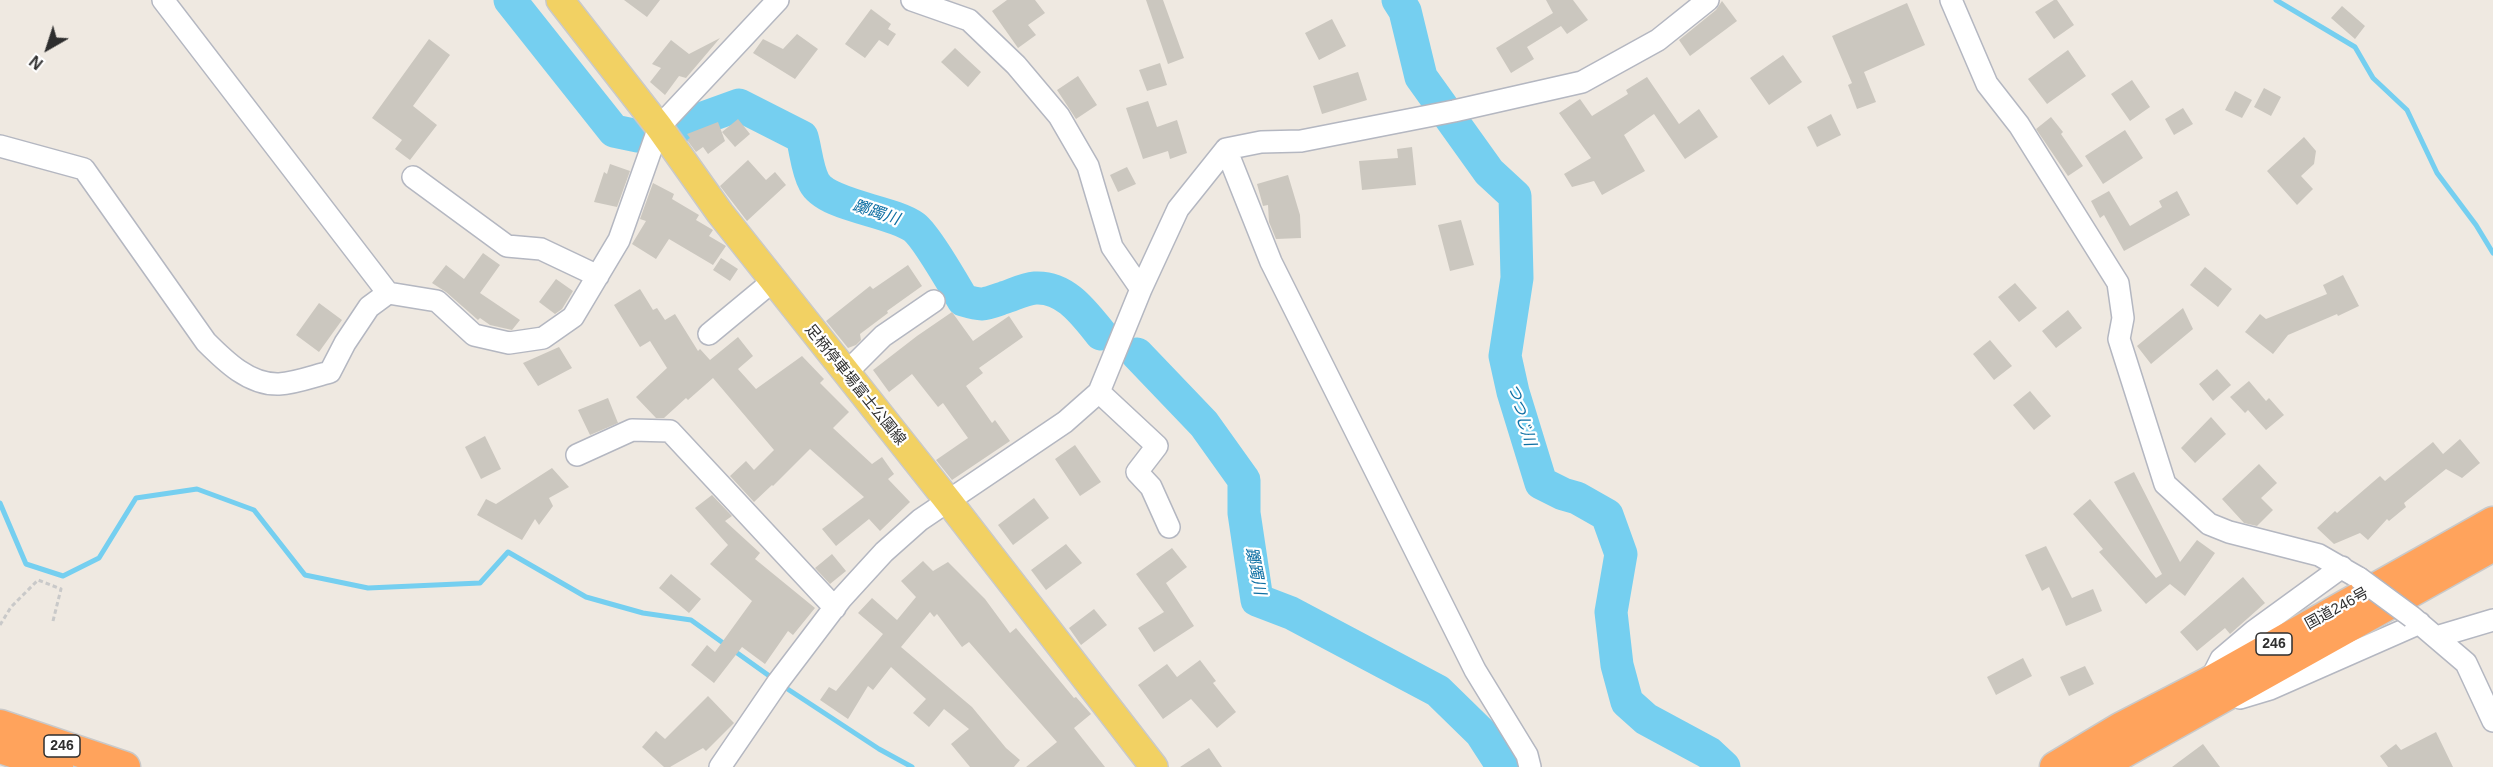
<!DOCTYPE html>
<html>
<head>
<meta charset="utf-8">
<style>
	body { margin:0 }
	#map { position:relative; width:2493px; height:767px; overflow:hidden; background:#efe9e1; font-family:Helvetica,sans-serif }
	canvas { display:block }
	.north { position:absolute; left:18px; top:18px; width:60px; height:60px; -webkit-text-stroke:4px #fff; paint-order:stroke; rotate:219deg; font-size:16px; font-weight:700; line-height:24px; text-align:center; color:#2e2e2e }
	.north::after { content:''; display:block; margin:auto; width:21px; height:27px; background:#2e2e2e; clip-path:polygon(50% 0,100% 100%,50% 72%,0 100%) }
</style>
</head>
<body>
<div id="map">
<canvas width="2493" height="767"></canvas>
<div class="north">N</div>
</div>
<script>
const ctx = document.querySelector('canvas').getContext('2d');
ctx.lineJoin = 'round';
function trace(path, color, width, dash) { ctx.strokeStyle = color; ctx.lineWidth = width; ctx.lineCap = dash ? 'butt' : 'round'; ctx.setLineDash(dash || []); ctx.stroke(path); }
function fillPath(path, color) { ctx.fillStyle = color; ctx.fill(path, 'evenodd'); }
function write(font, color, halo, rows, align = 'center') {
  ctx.font = font + ' Helvetica,"Noto Sans JP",sans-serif'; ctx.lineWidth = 4.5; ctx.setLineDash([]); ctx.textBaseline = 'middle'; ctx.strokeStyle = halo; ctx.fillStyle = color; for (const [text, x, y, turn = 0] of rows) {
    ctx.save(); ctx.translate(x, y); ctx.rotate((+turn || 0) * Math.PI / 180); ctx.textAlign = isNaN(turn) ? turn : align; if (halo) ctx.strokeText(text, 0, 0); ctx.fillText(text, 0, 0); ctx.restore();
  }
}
const stream = new Path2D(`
	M2276,0L2355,47L2373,78L2407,110L2437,173L2476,225L2493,253
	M0,503L26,564L63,576L99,558L136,498L197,489L254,510L305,575L368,588L480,583L508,552L586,597L643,613L691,620L775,680
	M783,686L879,749L912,767`);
const river = new Path2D(`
	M510,0L614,131L638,136
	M1398,0L1405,11L1421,77L1489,172L1515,196L1517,278L1505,356L1513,392L1541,483L1563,494L1577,498L1607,515L1621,554L1611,612L1617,665L1627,702L1646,719L1709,753L1724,767
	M678,127L739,105L802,137C806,151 807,169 814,182C826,206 890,210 914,227C926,236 954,285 963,300C983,306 983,305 1003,298C1013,295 1024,289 1035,288C1065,286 1084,313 1101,334
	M1137,354L1204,424L1244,480V513L1257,600L1291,613L1438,691L1481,733L1503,767`);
const building = new Path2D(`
	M624,0H660L647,17Z
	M1007,0H1035L1045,13L1028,25L1036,35L1018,48L992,11Z
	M1146,0H1163L1184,58L1168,64Z
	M1546,0H1573L1588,20L1567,34L1561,26L1527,47L1534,59L1511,73L1496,48L1553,13Z
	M2054,0H2057L2074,25L2054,39L2035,12Z
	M1722,1L1737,21L1690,56L1679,40L1716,10Z
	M1907,3L1925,45L1864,72L1876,102L1857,109L1848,85L1852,83L1832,36Z
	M2342,6L2365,26L2355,39L2331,18Z
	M871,9L891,24L888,29L896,34L888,46L879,40L865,58L845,44Z
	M1332,19L1346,46L1319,60L1305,33Z
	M797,34L818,49L795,79L753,53L763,39L783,49Z
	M720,38L686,78L679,76L665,95L650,82L661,68L652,64L671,40L689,54Z
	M429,39L450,55L413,106L437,125L410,160L395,149L402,140L372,118Z
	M955,48L981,72L968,87L941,62Z
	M2068,50L2086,76L2047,104L2028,79Z
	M1783,55L1802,82L1769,105L1750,78Z
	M1160,63L1167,85L1147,91L1139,70Z
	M1358,72L1367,100L1322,114L1313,86Z
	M1078,76L1097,105L1076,119L1057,90Z
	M1647,77L1679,124L1699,109L1718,137L1685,159L1654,114L1624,135L1645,171L1602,195L1594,181L1572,187L1564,174L1591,158L1559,113L1580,99L1592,116L1628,94L1626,90Z
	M2132,80L2150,107L2130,121L2111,94Z
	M2264,88L2281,97L2271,116L2254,107Z
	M2235,91L2252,100L2242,118L2225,110Z
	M1148,101L1157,127L1177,120L1187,153L1170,159L1168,151L1143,159L1126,108Z
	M2183,108L2193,124L2174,135L2165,119Z
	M1831,114L1841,135L1817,147L1807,127Z
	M2051,117L2063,132L2061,134L2083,166L2068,176L2036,129Z
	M738,119L750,134L735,147L722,132Z
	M718,122L725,141L708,154L703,147L696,152L687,140L690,138L687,134Z
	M2125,130L2143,158L2103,184L2085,156Z
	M2304,137L2316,151L2314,164L2301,176L2313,189L2297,205L2267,171Z
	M1412,147L1416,185L1362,190L1359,161L1398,158L1397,149Z
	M748,160L766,180L775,172L786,185L747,221L720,186Z
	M610,164L630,171L617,207L594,202L604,172L607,174Z
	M1127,167L1136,184L1118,192L1110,175Z
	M1288,175L1300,215L1301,238L1276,239L1269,222L1268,205L1263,206L1257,184Z
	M653,183L674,194L672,199L699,215L696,220L713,230L709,236L726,246L713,265L669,239L656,259L632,244L646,221L640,219Z
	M2109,191L2130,226L2162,207L2159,201L2177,191L2190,215L2124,251L2104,215L2100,218L2091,201Z
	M1461,220L1474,265L1450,271L1438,225Z
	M483,253L500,265L480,293L520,320L512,330L490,325L480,318L478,320L446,292L432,283L446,265L464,279Z
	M721,258L738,269L730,281L713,270Z
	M908,265L922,286L887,311L888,313L860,334L861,340L856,345L848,348L826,321L870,286L873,289Z
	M2205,267L2232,289L2218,307L2190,285Z
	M2343,275L2359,306L2338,316L2337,314L2288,335L2273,354L2245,332L2260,314L2266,319L2327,294L2323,285Z
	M556,279L573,291L562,309L555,314L539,302Z
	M2015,283L2037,308L2019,322L1998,297Z
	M640,289L653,310L657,308L665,320L675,314L698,351L700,349L710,360L738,337L753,356L738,369L756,389L802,356L824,379L820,383L849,412L833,428L872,464L882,457L894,474L888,479L910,502L880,531L869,519L836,546L822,529L864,497L810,449L773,486L772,485L754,502L730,476L746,461L754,470L774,450L713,378L688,400L686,398L664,418H656L636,397L667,368L650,341L640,347L614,305Z
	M319,303L342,320L319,352L296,335Z
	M2183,308L2193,329L2151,364L2137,346Z
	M2068,310L2082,328L2056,348L2042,331Z
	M952,312L973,341L1009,316L1023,337L979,368L983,373L966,386L992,423L995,420L1010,441L952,480L936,460L968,438L943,403L938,407L912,374L889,392L873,370L917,336Z
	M1990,340L2012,366L1994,380L1973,354Z
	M559,347L572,368L538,386L523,363Z
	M2217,369L2231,385L2213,401L2199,384Z
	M2249,381L2266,401L2269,398L2284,415L2266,430L2248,410L2245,413L2230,397Z
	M2030,391L2051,416L2034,430L2013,405Z
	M608,398L618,423L590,435L578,410Z
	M2211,417L2226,434L2195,463L2181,448Z
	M485,436L501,469L481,479L465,447Z
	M2460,439L2480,463L2462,478L2446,469L2404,503L2406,507L2389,521L2387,519L2368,540L2360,533L2334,544L2317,528L2335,511L2337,513L2380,476L2385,481L2433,442L2443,454Z
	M1075,445L1101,482L1080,496L1055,459Z
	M2259,464L2277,483L2261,498L2273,510L2257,526L2244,523L2222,499Z
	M552,468L569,487L549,498L553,506L539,525L535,519L522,540L477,515L486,499L496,504Z
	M2134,472L2180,562L2197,540L2215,553L2185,596L2170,584L2146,604L2099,552L2103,549L2073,514L2090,499L2156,578L2162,574L2114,482Z
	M712,495L732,516L725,521L760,553L755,559L815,608L793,635L788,631L765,664L742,647L714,683L691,665L707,645L715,652L752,601L710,564L728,545L695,508Z
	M1034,498L1049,518L1013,545L998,525Z
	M1066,544L1082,563L1046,590L1031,570Z
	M2046,546L2072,598L2093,589L2102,611L2066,626L2049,587L2042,591L2025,555Z
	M1172,548L1187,567L1166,583L1194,626L1154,652L1138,628L1164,612L1136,574Z
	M832,554L846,571L830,584L815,568Z
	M923,561L933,571L948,562L985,599L1010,633L1016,628L1074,698L1076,697L1091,714L1074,728L1105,767H1026L1057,742L969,642L962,647L937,614L934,617L930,612L901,647L972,707L1006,748L1020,760L1014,767H970L951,744L969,729L944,709L929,727L913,713L926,699L891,667L873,690L868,686L848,719L820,700L829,687L836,691L883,634L858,613L872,598L897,620L916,597L901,581Z
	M671,574L701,599L689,613L659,588Z
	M2243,577L2265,603L2230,634L2225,628L2197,651L2180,632Z
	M1094,609L1107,625L1081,645L1069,628Z
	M2023,658L2032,676L1996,695L1987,677Z
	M1200,660L1216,681L1213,683L1236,712L1217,728L1191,699L1163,719L1138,685L1167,664L1177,677Z
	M2085,666L2094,684L2069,696L2060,677Z
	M708,696L734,723L706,751L703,748L670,767H664L642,747L656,731L665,739Z
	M2436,732L2453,767H2388L2380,756L2396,744L2401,750Z
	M2203,744L2220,767H2172Z
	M1209,748L1222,767H1180Z`);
const path = new Path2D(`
	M0,625L11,607L38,580L61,589L53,621`);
const minor = new Path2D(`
	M163,0L388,293
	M912,0L969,20L1016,65L1059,116L1088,166L1112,247L1141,289
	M1951,0L1987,84L2019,125L2118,283L2123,318L2119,339L2165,484L2209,524L2229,532L2319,555L2359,578
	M0,146L84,169L206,342C225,361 249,385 279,384C296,383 314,376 330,372L345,343L369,307L388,293L437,301L474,335L509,343L543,338L573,317L619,240L659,127L778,0
	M1226,149L1271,262L1475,670L1527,755L1530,767
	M413,177L507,246L541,249L598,276
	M709,334L773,281
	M846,373L883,336L934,301
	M1099,392L1157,446L1137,472L1151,487L1169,527
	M577,455L632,430L670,431L835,608
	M2412,617L2466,663L2493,721
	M2436,637L2493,620
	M2211,679L2221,659L2254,631L2342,567
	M2240,698L2270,689L2420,623
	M720,767L778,682L841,599L884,552L920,520L1065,422L1099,392L1141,289L1178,209L1226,149L1261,142L1301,141L1454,111L1582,82L1658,40L1708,0`);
const major = new Path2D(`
	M560,0L659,127L720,213L949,502L1154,767`);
const highway = new Path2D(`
	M0,725L125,767
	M0,748L58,767
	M2055,767L2120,728L2209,682L2493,522
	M2098,767L2493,546`);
const minorBridge = new Path2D(`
	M2359,578L2412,617`);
const shields = [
	[2274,644,36],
	[62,746,36]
];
const shieldNames = [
	["246",2274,644],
	["246",62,746]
];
const streetNames = [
	["足柄停車場富士公園線",855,385,51],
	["国道246号",2337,609,-29]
];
const waterNames = [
	["躑躅川",876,213,18],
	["つつじ川",1521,415,74],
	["躑躅川",1255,571,79]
];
trace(stream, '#75cff0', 5);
trace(river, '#75cff0', 33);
fillPath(building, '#cbc7bf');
trace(minor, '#b4b7c1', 24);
trace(major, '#c9c9c9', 30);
trace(highway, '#c9c9c9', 33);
trace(path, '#c9c9c9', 3, [4.5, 3]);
trace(minor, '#fff', 21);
trace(major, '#f2d163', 27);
trace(highway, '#ffa35c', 30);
trace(minorBridge, '#b4b7c1', 24, []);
trace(minorBridge, '#fff', 21);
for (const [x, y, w] of shields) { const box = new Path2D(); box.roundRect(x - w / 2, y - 11, w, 22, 4.5); ctx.fillStyle = '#fff'; ctx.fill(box); trace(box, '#2e2e2e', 1.5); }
write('bold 14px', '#2e2e2e', null, shieldNames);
write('15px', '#2e2e2e', '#fff', streetNames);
write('italic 16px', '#0d6fa3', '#fff', waterNames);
</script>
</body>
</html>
